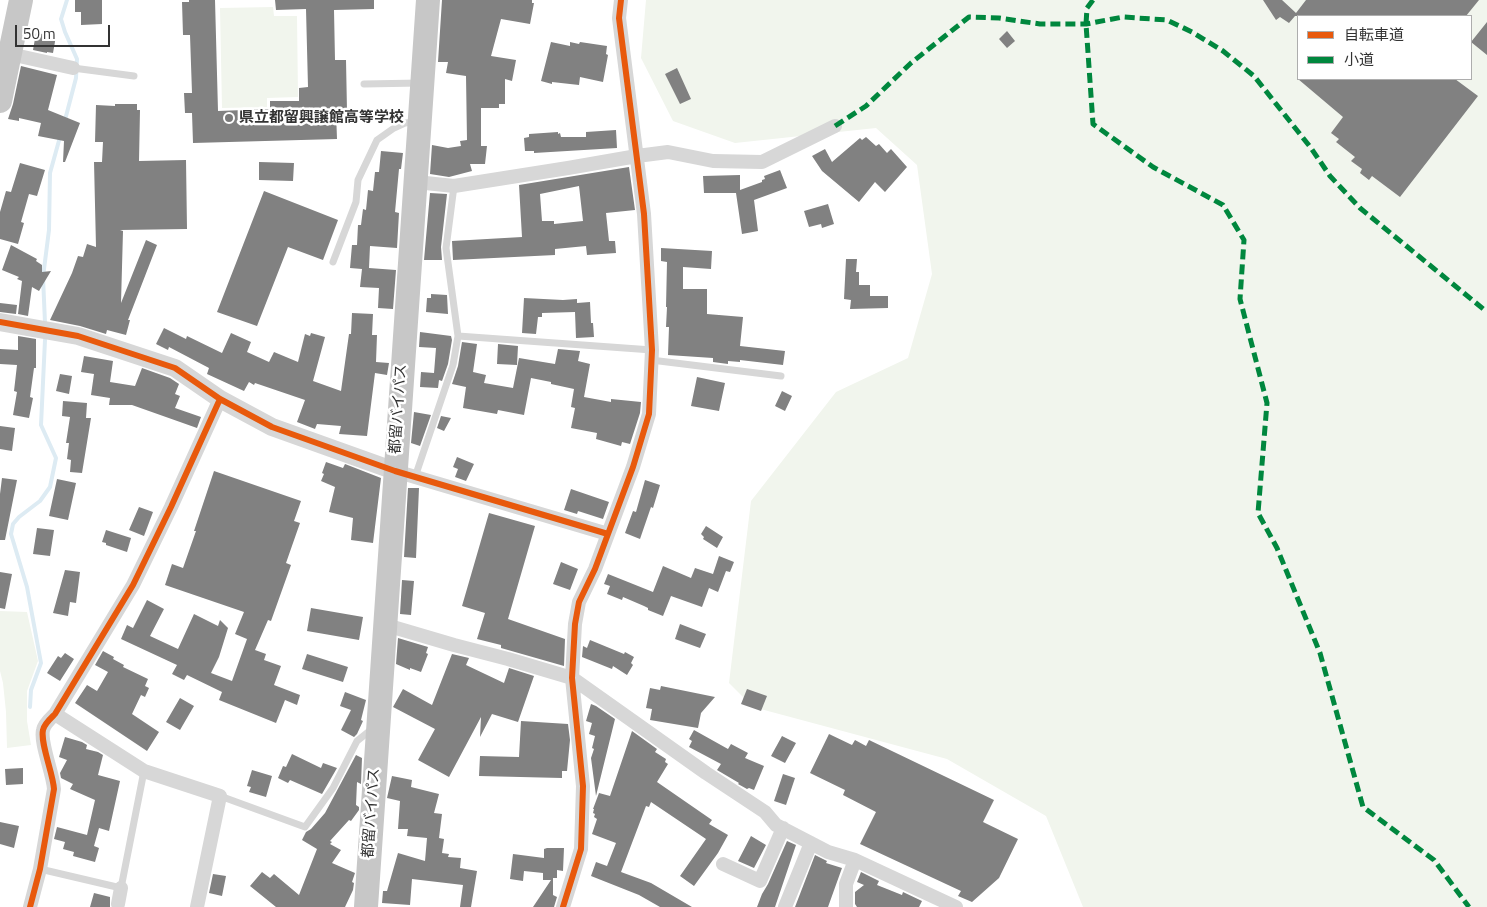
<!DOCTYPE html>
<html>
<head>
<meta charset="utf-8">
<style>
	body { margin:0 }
	#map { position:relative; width:1487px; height:907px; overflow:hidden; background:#fff; font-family:"Titillium Web","Noto Sans JP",sans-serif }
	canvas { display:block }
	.legend { position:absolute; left:1297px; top:15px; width:175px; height:65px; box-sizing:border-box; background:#fff; border:1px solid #adadad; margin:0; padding:6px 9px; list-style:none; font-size:15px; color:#333 }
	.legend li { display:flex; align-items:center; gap:10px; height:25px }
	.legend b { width:25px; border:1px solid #adadad }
	.scale { position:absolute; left:15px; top:25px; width:95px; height:22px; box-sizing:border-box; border:2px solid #333; border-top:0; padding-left:6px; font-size:15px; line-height:18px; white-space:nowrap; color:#333; -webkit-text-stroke:4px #fff; paint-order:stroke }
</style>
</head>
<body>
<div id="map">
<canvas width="1487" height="907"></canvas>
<ul class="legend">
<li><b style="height:6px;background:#e8590c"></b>自転車道</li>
<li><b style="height:6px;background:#00873e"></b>小道</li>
</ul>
<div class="scale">50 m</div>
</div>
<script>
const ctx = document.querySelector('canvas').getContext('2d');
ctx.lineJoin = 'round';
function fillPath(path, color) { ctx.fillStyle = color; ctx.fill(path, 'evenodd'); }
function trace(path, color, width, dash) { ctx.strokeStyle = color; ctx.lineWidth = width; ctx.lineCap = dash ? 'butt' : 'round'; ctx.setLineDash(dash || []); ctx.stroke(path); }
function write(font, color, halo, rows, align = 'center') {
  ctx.font = font + ' "Titillium Web","Noto Sans JP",sans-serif'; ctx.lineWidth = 5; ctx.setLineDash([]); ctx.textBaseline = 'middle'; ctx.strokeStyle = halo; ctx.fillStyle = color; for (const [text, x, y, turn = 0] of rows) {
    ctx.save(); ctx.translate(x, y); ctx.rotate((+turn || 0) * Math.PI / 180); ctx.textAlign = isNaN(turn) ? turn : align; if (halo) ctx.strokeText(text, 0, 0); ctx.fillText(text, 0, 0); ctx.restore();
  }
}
const green = new Path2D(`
	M646,0H1487V907H1083L1046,816L947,759L753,707L729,683L751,501L836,392L908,358L932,274L917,165L876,128L735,143L673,121L641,58ZM1298,16H1471V79H1298Z
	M273,7L274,16H297L298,97L267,98V107L222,108L220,8Z
	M0,611L27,612L38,661L27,691V721L31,745L7,748L6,712L3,683L0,671Z`);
const stream = new Path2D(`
	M65,120L76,78L77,59L65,32L61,19L67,0
	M45,323L43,277L49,230L50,173L60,137
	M30,707L31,690L41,663L27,587L11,534L13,524L19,517L40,501L50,487L56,458L41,425L45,340`);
const building = new Path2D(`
	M75,0H102V24L81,25V12H75Z
	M189,0H215L218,111L270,109V101H299V88L308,87L306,9L276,10L275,0H374V9L334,10L335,60H346L347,111H336L337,139L193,143L192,113H185L184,93H192L190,35H183L182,2H189Z
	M442,0H532V3H534L530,24L501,19L491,56L516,60L512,81L505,79V104H499V108H481V146H487L485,164H470L472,171L449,177L430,174L432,145L448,148L461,146L460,141L467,140L466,76L446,73L448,62H438Z
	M1263,0H1282L1296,13L1306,0H1479L1466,16H1295L1289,23L1280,17L1276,20Z
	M1487,22V55L1471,42Z
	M1007,31L1015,41L1007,48L999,39Z
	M36,33L56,36L53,53L47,52V53L33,50Z
	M551,42L570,46V42L579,44L580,42L607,46L606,54L608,55L603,82L580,77L579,85L552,82V84L541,81Z
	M21,66L57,75L48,110L80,123L65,162H63L64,141L38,136L41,123L19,118V121L8,119L13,104Z
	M677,68L691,99L680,104L665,74Z
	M1298,79H1455L1478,96L1400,197L1372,176L1369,180L1360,173L1362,169L1351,161L1355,157L1336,142L1339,139L1331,133L1343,117Z
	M115,104H137V110H140L139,161L186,160L187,229L120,230L123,231L121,303L146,240L157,245L128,320H130L126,335L107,330L106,334L80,326L50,320L72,273L78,256L83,257L87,244L96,247L94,162H102L103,142H95L96,105L115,106Z
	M616,130L617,148L534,153V151H525L524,138L529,137V134L558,132V134L560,133L561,137H586V132Z
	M866,137L876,146L879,144L887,153L891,149L907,167L885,192L875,182L859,202L822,171L812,156L825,149L832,162L860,138L862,140Z
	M381,151L403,153L401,169H399L395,212L399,213L397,248L370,246L369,268L396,270L393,309L378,308L379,288L360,287L362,269L350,268L352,245H357L358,225H361L363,209L366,210L368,190L373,191L375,172H379Z
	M259,162L294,163L293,181L259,180Z
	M20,163L45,170L37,196L29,194L21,222L24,223L18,244L0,239V212L6,191L11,192Z
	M629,167L635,210L606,213L609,241H615L616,253L587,255L586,246L555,249V255L453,260L452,241L522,237L519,185ZM579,186L583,221L554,224V221H542L540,194Z
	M780,170L787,188L754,200L758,231L742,234L736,193H704L703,176L740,175V190L762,182V180L765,179L764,176Z
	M264,191L338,220L323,260L288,247L257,326L217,312Z
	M430,193L447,194L441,247L442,260H424Z
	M828,204L834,224L822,228L821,224L809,227L804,211Z
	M11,245L37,259L36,261L42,265V272L51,271L39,291L32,287L28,316L18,314L22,281L17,279L19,277L2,270Z
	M661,248L712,251L711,269L683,267V289H707V314L743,317L740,346L785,351L783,365L740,360V362L728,361V364L713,362V358L668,355L669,327H666L667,307H666L667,262L661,261Z
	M846,259H857L856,272H859V285H870V296H888V308L850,309L851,300L844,299Z
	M431,294L447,295L448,314L426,312L427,298H431Z
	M524,298L563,300L577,299V303L590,302L591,323H593L594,337L576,338L575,312L542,313V317H538L536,334L522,333Z
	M0,303L17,305L16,314L0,312Z
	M352,313L373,314L372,335H377L376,362L389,363L387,375L375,373L367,436L339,434L341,426L317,424L315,429L297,422L305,400L255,383L254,385L249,382L244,391L207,374L209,368L169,347L168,350L156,344L164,328L186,339L187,336L222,353L231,333L251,342L247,352L269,362L274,352L298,362L305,334L310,336L311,333L325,337L313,381L341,391L349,334H351Z
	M420,332L451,336L452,340L448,364L442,381L439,380L438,388L420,387L421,372L434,373L436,348L419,347Z
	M18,336L36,339V368H34L30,397L33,398L29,418L13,415L17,392L14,391L17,365L0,364V349L18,350Z
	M462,342L477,344L473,372L486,375L484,383L513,388L519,358L555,364L558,349L580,351L578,361L590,364L584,397L611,402V399L641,402L640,413L630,444L622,442L621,446L596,439L597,433L571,428L575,408L571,407L574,389L551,384V382L531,378L524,415L498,410L497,414L463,408L466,387L452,384L458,366Z
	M498,344L518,346L517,365L497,364Z
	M84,356L113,361L110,382L135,386L142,368L170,378L179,384L175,394L180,396L175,408L201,417L197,428L132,405H109L110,398L91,395L94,374L81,372Z
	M60,374L72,376L69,394L56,391Z
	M697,377L725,383L719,411L691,406Z
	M782,391L792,396L785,411L775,406Z
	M63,401L87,403L86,418H91L82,473L70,472L71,460L67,459L69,443H66L70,417L62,416Z
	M414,412L431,415L420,446L411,443Z
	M441,416L451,418L444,431L437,428Z
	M0,426L15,428L12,451L0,449Z
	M457,457L474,464L466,481L455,477L458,469L453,467Z
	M326,462L343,468L345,464L381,478L373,543L351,540L353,518L329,512L335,487L321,481L324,474L322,473Z
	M214,471L301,501L294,521L300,523L286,563L291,565L271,621L268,620L255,650L266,654L264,660L281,666L274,685L300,695L297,705L285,700L276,723L219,700L222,692L187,675L184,680L172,674L177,665L121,639L127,625L133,628L147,600L164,609L150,636L178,649L194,614L218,626L220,620L228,628L219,657L211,673L232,681L247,639L235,634L244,612L165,585L172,564L183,568L196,531H194Z
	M2,478L17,480L5,540H0V494Z
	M57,479L76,483L68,520L49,516Z
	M645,480L660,485L653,508L651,507L640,539L625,533L633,511L636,512Z
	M408,488H419L416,558L404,557Z
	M571,489L609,502L603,519L578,511L577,514L564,510Z
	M139,507L153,512L144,536L129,530Z
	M489,513L535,526L508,619L565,639L564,666L501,648V645L477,639L485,613L462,606Z
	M706,526L723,537L717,548L703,539L704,537L701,534Z
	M37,528L54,530L50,556L33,554Z
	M106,530L131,538L127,552L106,545V543L102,542Z
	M719,556L734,562L730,572L726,571L718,592L709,588L702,607L671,596L663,616L648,610V608L644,606L623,597L622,600L607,594L610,586L604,584L608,574L653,592L663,566L691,578L695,568L713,574Z
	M561,562L578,569L570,590L553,584Z
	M65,570L80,572L76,603L70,602L68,616L53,613Z
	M0,572L12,574L5,609L0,608Z
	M402,580L414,581L411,615L400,614Z
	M311,608L363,617L359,640L307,631Z
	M680,624L706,634L700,648L675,639Z
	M398,638L428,647L426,653L428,654L421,672L410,668V670L396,664Z
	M590,640L624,654L625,652L634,657L631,663L633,665L627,675L613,666L612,669L582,657L583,646L587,648Z
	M103,651L114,657L113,659L124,665L123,667L148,679L145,686L149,688L145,697L141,695L132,714L159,732L147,751L75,703L87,685L97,691L108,672L95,665Z
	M65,653L74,659L60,681L47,673L58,656L61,658Z
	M307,654L348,667L343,682L302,669Z
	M452,654L469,658L466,665L504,683L509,668L534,676L518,722L492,714L480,737L481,717L449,777L418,760L435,729L393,707L403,689L432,705Z
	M661,686L715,697L701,713L698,728L650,720L652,709L646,708L650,688L660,690Z
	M747,689L767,696L761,711L741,704Z
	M345,692L366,700L361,720L363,721L357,734L354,737L341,730L351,710L340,706Z
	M180,698L194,706L180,730L166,722Z
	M591,704L596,706L615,719L596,796L591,758L594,749L592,748L595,736L589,734L592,723L586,721Z
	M521,721L568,724L570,740L567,771H562V778L479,776L480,756L519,757Z
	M694,730L728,749L731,744L748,753L745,758L764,766L754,790L749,788L747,789L738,784L739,783L717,770L721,764L689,747L692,741L689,739Z
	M632,731L657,749L655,752L666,759L665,762L668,764L657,782L712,820L709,824L728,835L718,853L694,886L680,876L706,839L651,802L649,807L646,806L621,872L651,883L692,907H660L639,895L591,876L596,862L607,866L616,843L592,834L597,819L594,817L595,814L593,813L594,809H593L599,793L610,796Z
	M829,734L852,745L855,740L866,746L869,740L994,800L983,822L1018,839L999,878L972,902L958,896L961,891L860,844L876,812L843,795L845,790L810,773Z
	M782,736L796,743L785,763L771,756Z
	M65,737L82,742L87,745L86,749L98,752L103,755L98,775L120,781L109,831L99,828L94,846L99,848L95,862L73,856L74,852L63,849L65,842L54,839L57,827L87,835L95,800L70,789L73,784L61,778L60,773L67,760L59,757Z
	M292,754L321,768L323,763L337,768L322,794L290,780L288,783L278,778L283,766L286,767Z
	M356,755L362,758L361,784L357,782L356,805L359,807V810L351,821L349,820L330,841L332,842L330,844L341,850L332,863L355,873L352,882L354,883L353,890L345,907H276L250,886L262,872L270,878L274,874L299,895L317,849L302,840L306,832L311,829L325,813Z
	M23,768V784L6,785L5,769Z
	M252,770L272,776L266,797L249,792L251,787L247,786Z
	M783,774L795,778L786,805L774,801Z
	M392,776L412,780L411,787L439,794L434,813L442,814L439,838L444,839L442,853L449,854L448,857L461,858L460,868L477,871L471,907H460L463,885L412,879L410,905L382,903L383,891H387L398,853L425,861L427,838L407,836L408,829H398L400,801L387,798Z
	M0,822L19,826L14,848L0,844Z
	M751,836L766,845L754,868L738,861Z
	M787,841L796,845L775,907H757L762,894L768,884Z
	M547,848H564L563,871L557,870V878H553V895L557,897L554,907H533L551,880H543V873L524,871L523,881L510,879L513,854L544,858V849Z
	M815,855L827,861L826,863L842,868L828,907H795Z
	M861,872L879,881L877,885L902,895L903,892L922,901L919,907H857L855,904V892L864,885L857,882Z
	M213,874L226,876L222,896L209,893Z
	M94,893L110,897V907H90Z`);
const service = new Path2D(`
	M73,68L134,76
	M364,84L420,83
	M333,262L356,202L358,180L377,140L394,128L405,123L416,122
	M458,336L652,350
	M651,360L781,376
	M415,477L453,365L458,336L446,248L454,186
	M220,796L305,827L333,788L357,741L372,729
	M40,869L121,888L144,771`);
const minor = new Path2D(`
	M10,54L73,68
	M416,182L454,186L568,168L637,156L668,152L713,161L762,162L835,126
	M395,471L608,534
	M386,625L454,645L508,659L572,678L706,773L765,812L776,825L828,852L855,860L956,907
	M55,714L144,771L220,796L197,907
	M723,864L760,881L783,828
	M118,904L121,888
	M30,907L40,869L54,789C53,773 40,743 43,730C44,724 51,718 55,714L133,585L171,507L220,399
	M563,907L581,849L583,786L572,678L575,624L579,602L595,569L608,534L633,467L649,414L652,350L644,214L619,18L621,0
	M785,907L811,843
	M846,907V884L855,860`);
const tertiary = new Path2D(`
	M0,322L78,336L175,368L220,399L272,427L395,471`);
const trunk = new Path2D(`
	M0,101L21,0
	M366,907L428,0`);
const quiet = new Path2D(`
	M1093,0L1087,8L1086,24L1093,124L1153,167L1223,205L1244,240L1240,299L1267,403L1258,513L1277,548L1320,653L1363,807L1434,860L1469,907
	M835,126L866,106L911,63L969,17L999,18L1040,24H1086L1123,17L1167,20L1192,32L1223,51L1254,76L1311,148L1330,176L1360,208L1487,312`);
const cycleway = new Path2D(`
	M0,322L78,336L175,368L220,399L272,427L395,471L608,534
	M30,907L40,869L54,789C53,773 40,743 43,730C44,724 51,718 55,714L133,585L171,507L220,399
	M563,907L581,849L583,786L572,678L575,624L579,602L595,569L608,534L633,467L649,414L652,350L644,214L619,18L621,0`);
const markers = [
	[229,118,5,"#7a7a7a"]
];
const poiNames = [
	["県立都留興譲館高等学校",239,118]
];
const streetNames = [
	["都留バイパス",399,409,-86],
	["都留バイパス",372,813,-86]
];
fillPath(green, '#f1f5ed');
trace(stream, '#ddebf3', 4);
fillPath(building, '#818181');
trace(service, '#d7d7d7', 7);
trace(minor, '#d7d7d7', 14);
trace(tertiary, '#d7d7d7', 18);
trace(trunk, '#c7c7c7', 24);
trace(quiet, '#00873e', 5, [10, 5]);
trace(cycleway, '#e8590c', 6);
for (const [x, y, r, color] of markers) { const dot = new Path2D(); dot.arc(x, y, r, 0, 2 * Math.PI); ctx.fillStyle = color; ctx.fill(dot); trace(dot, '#fff', 2); }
write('bold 15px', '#333', '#fff', poiNames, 'left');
write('15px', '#333', '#fff', streetNames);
</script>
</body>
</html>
